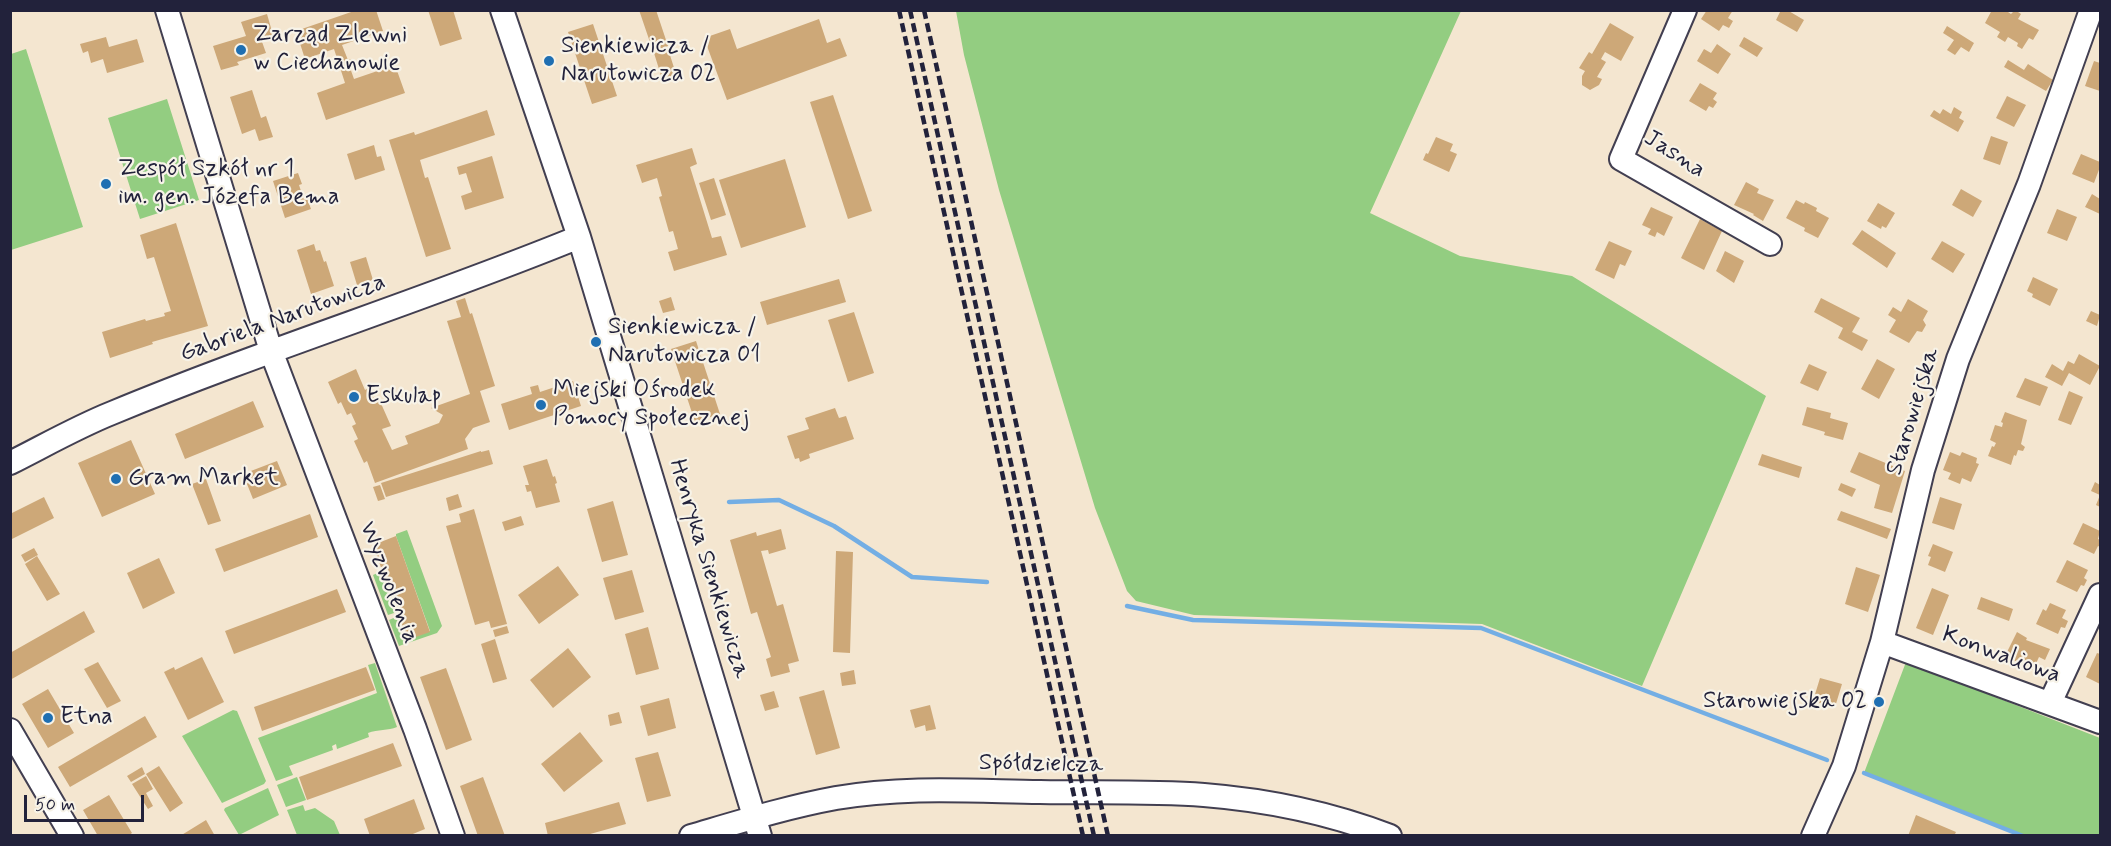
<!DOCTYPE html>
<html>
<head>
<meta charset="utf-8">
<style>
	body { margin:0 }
	#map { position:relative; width:2111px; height:846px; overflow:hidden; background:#f4e6d0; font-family:Mynerve,sans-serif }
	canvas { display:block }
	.frame { position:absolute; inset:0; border:12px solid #22223b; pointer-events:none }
	.scale { position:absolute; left:24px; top:795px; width:120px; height:27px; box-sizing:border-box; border:3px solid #22223b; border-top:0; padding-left:8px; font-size:18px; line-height:21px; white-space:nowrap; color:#22223b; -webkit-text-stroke:4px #f7f3e8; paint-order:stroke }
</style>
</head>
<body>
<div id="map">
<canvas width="2111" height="846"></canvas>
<div class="frame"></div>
<div class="scale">50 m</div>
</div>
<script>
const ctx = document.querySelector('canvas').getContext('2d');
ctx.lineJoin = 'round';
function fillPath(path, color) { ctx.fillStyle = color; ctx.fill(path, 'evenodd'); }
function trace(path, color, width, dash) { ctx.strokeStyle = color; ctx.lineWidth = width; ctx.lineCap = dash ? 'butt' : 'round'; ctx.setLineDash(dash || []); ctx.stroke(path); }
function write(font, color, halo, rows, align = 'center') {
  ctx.font = font + ' Mynerve,sans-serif'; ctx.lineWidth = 4.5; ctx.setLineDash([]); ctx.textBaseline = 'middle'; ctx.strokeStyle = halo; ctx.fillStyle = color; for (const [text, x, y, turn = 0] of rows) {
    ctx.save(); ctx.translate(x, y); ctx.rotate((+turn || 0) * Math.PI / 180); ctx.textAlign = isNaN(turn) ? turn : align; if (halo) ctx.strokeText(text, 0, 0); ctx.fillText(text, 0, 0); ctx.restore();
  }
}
const green = new Path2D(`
	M956,11H1461L1370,213L1460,256L1572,276L1766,396L1642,686L1482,624L1194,615L1136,601L1127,591L1095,508L999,190L964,55Z
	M26,49L83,227L11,250V54Z
	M167,99L199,200L140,219L108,118Z
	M407,530L442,626L437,633L399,646L389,620L398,616L406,640L430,631L396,536V534Z
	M382,571L397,612L388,615L373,575Z
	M1906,662L2100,738V835H2023L1864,773Z
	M375,663L397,727C388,731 378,729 368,733L369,737L337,749L336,744L332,746L333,750L289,766L293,775L276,781L258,738L377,693L368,665Z
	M233,710L237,711L266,781L264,784L222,803L182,736Z
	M297,777L306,800L286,807L277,785Z
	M268,788L279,815L239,835L224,810L225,808Z
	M303,805L305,811L315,808L334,821L340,835H297L287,810Z`);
const stream = new Path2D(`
	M729,502L779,500L834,526L912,577L987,582
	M1127,606L1193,620L1481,628L1827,760
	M1864,773L2023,836`);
const building = new Path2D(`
	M357,10H376L383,31L342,45L348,60L352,59L353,63L349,65L354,79L395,65L405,93L326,120L317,93L345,83L334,49L305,59L296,31Z
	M428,10H453L462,39L440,46Z
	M639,10H656L668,46L653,51Z
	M1707,10H1733L1728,18L1733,21L1729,28L1723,25L1719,31L1701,19Z
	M1781,10H1787L1804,20L1797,32L1776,20Z
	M1992,10H2005L2011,14L2015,10L2021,14L2018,19L2039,30L2033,40L2029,38L2022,49L2017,46L2018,43L2008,37L2005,42L1997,37L2000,32L1985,23Z
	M267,14L273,35L261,39L266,53L237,62L239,65L221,70L213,46L246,36L241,22Z
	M819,19L827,43L840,38L847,56L727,100L704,38L730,29L737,49Z
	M1610,23L1634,37L1621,61L1605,52L1601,59L1606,62L1597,77L1602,79L1599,85L1590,90L1582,85V76L1585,71L1579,68L1589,52L1592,54Z
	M593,24L617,96L592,104L568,32Z
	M1947,26L1974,43L1969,52L1961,47L1955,55L1947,50L1954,40L1943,33Z
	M106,37L109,47L137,39L144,62L107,73L103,59L91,63L88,51L83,53L80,44Z
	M1744,37L1763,48L1757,57L1739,46Z
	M1717,44L1731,54L1718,74L1697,61L1704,49L1711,53Z
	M668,49L677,77L663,82L654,53Z
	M2008,60L2024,70L2028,64L2053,80L2046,91L2004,67Z
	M2094,61L2100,63V91L2085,86Z
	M1700,83L1717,93L1713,99L1717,102L1713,108L1709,106L1706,111L1689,101Z
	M252,90L261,118L266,116L273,137L259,141L255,129L242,134L230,97Z
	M833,95L872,211L848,219L810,102Z
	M2007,96L2026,105L2014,127L1996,118Z
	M1954,107L1962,112L1959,118L1964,121L1958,132L1930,116L1934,110L1940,114L1943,109L1951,114Z
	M487,110L495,135L420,160L425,178L428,177L451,249L426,257L389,140L414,132L415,135Z
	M1991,136L2008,142L2000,165L1983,159Z
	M1436,137L1453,144L1450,151L1457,154L1449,172L1423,160L1426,153L1428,154Z
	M374,145L377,157L381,156L385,170L355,180L347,154Z
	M692,148L697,164L690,167L712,238L721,236L727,255L674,271L668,252L678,249L673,231L669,232L659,197L662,196L657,178L642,183L636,165Z
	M2081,154L2100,162V167L2094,183L2072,174Z
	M492,156L504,198L465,210L461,196L472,192L466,173L459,175L457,167Z
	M785,159L806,227L741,248L719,180Z
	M298,173L302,184L299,185L304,200L307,198L311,209L285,218L273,181Z
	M714,178L726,215L711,220L699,183Z
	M1746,182L1759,189L1757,193L1774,200L1763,221L1753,215L1754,214L1734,205Z
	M1961,189L1982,201L1973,217L1952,205Z
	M2092,194L2100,199V214L2085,207Z
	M1796,200L1804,204L1805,202L1817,208L1816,211L1829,218L1818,238L1804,231L1805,228L1786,218Z
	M1878,203L1895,213L1886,228L1882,226L1881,229L1867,221Z
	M1651,207L1673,217L1664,236L1657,232L1655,237L1648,234L1651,229L1642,225Z
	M2057,209L2077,217L2067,241L2047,233Z
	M1700,219L1722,231L1704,270L1681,258Z
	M176,223L208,326L152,342L153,344L110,358L102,332L145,319L146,321L165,316L164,313L171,311L154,257L147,259L140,235Z
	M1862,230L1896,253L1887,268L1852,244Z
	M1609,241L1632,251L1625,266L1620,264L1614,279L1595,270Z
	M1942,241L1965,254L1953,273L1931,259Z
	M314,244L316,251L320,250L324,262L326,261L334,286L311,294L297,250Z
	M1725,251L1744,261L1734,283L1716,271Z
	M366,257L373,280L357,285L350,262Z
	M2033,277L2058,289L2050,306L2032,297L2033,294L2027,291Z
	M839,279L846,302L767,325L760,302Z
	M671,297L675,310L663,313L659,301Z
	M465,298L470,314L472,313L495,386L480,391L490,422L473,428L465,439L468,449L375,483L367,461L364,463L354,441L358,439L352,426L356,424L351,413L347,415L341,402L338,404L328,382L356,369L365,390L369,388L375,401L379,399L391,426L382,429L392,450L408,444L405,436L439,423L443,415L431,408L470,394L447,321L461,317L456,301Z
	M1821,298L1860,318L1852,332L1868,340L1862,351L1838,338L1843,328L1814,312Z
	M1908,299L1928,311L1923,320L1926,325L1922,332L1917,331L1909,343L1889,332L1896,320L1888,315L1893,307L1901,312Z
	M2091,311L2100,315L2097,326L2086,321Z
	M854,312L874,373L848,382L828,320Z
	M696,341L720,414L695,422L671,349Z
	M2079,354L2100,366L2090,385L2069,373L2062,386L2045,377L2052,364L2063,371L2068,361L2074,364Z
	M1877,359L1895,369L1879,399L1861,389Z
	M1809,364L1827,372L1818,391L1800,383Z
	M2025,378L2048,387L2040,406L2016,397Z
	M573,381L581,406L509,430L501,404L532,394L530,387L538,385L540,392Z
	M2069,391L2083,397L2071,425L2058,420Z
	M253,401L264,427L185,459L175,434Z
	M1807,407L1831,413L1830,418L1848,423L1843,440L1824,435L1825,432L1802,425Z
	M835,408L839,418L846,416L854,439L809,454L810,458L800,462L799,458L795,459L787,436L809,429L805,418Z
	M2005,412L2027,420L2021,444L2025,447L2023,451L2018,450L2016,456L2014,455L2011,465L1988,456L1992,446L1994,447L1996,443L1990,440L1995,425L2002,427L2003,423L2001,422Z
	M131,440L155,494L102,517L78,463Z
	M489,450L493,464L386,497L381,483L481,451V452Z
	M1859,452L1905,471L1892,513L1874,508L1880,485L1850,472Z
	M1950,452L1960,456L1962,452L1977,458L1976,463L1979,464L1971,482L1962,478L1960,484L1948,479L1951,473L1943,470Z
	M1762,454L1802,467L1799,478L1758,465Z
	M547,459L553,477L555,476L557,483L555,484L560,502L536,508L531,491L527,492L525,485H529L523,466Z
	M277,461L287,485L253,499L243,474Z
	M206,479L221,521L208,525L192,484Z
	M2095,482L2100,485V507L2096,505L2100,495L2091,491Z
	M1841,483L1856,489L1852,497L1838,490Z
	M380,485L385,499L378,501L373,487Z
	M458,494L462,507L449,511L446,498Z
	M44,497L54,518L10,540V514Z
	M1940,497L1962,504L1954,530L1932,523Z
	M613,501L628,555L602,562L587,509Z
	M474,509L507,624L491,628L489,621L475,625L446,526L461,522L459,514Z
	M1841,511L1891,529L1887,539L1837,520Z
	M310,514L318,537L224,572L215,549Z
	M521,516L524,525L505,531L502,522Z
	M2083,523L2100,531L2098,539L2100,540V547L2098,546L2094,554L2073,544Z
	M781,529L786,549L769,554L768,550L761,551L777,606L783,604L799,661L788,664L790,672L771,677L766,659L771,657L757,612L751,614L730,540L756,532L757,536Z
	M396,536L430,632L407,640L373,545Z
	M1933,544L1953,552L1945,572L1928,565L1931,557L1928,556Z
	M34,548L38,555L25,562L21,555Z
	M836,551L853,552L850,653L833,652Z
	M37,556L60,594L47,601L25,564Z
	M159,558L175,593L143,609L127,573Z
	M2067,560L2088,570L2084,578L2087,580L2084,586L2081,585L2077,592L2056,582Z
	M558,566L579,595L539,624L518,595Z
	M1856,567L1880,575L1868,612L1845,604Z
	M632,570L644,612L615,620L603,578Z
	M1932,588L1949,595L1933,635L1916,628Z
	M337,589L346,612L234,654L225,631Z
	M1981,597L2013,609L2009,621L1977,609Z
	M2050,603L2066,610L2062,618L2068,621L2065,628L2061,627L2058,634L2036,624L2043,609L2046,611Z
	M84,611L95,632L10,680V653Z
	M507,626L509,633L495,637L493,630Z
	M648,627L659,669L636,675L625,634Z
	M2017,632L2027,638L2026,640L2050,649L2045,660L2039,657L2033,670L2005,656Z
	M495,639L507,679L493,683L481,644Z
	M568,648L591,677L553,708L530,680Z
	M2097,653L2100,654V684L2086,677Z
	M202,657L224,702L188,720L164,672L174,667L175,670Z
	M98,662L121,701L107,708L84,669Z
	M366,667L375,690L262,731L254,707Z
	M446,668L472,740L446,750L420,677Z
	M854,670L856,684L842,686L840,673Z
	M1820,678L1842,684L1835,707L1813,701Z
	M48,689L74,733L48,748L22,704Z
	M824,690L840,748L816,755L799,697Z
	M774,691L779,707L765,711L760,695Z
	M669,698L676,728L648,736L640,706Z
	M930,705L936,729L926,731L925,725L915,728L910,710Z
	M619,712L622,723L610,726L608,715Z
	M145,716L157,737L70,787L58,767Z
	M580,732L603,761L564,792L541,764Z
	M393,743L402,766L307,800L299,777Z
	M658,752L671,796L647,802L635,758Z
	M159,766L183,803L170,812L146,774Z
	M142,767L145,774L131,782L127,776Z
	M146,776L153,789L146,793L153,806L148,809L132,784Z
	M483,777L505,836H478L460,786Z
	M109,795L132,833L128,836H98L83,810Z
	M414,799L425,829L408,836H370L364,819Z
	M619,802L626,824L583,836H548L545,823Z
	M1916,815L1956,832L1954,836H1908Z
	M206,820L215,836H180Z`);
const minor = new Path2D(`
	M167,10L271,351L415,729L453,836
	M502,10L579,237L760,836
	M1685,10L1621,159L1770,244
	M10,463C44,446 77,427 112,413C266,349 425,300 579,237
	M1882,642L2100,722
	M2050,703L2100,595
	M10,730L72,836
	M691,836C739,822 787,807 836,798C904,786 972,791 1040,792C1094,793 1150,791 1204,795C1267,800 1330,813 1390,836
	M1813,836L1844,766L1882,642L1923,470L1958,359L2029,184L2091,10`);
const rail = new Path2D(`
	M899,10L1083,836
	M910,10L1094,836
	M924,10L1108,836`);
const markers = [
	[241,50,6,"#1f6fb2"],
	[549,61,6,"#1f6fb2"],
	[106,184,6,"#1f6fb2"],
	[596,342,6,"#1f6fb2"],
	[354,397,6,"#1f6fb2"],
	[541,405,6,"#1f6fb2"],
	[116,479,6,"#1f6fb2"],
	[1879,702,6,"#1f6fb2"],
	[48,718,6,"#1f6fb2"]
];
const poiNames = [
	["Zarząd Zlewni",253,36],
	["w Ciechanowie",253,64],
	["Sienkiewicza /",561,47],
	["Narutowicza 02",561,75],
	["Zespół Szkół nr 1",118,170],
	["im. gen. Józefa Bema",118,198],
	["Sienkiewicza /",608,328],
	["Narutowicza 01",608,356],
	["Miejski Ośrodek",553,391],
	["Pomocy Społecznej",553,419],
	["Eskulap",366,397],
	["Gram Market",128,479],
	["Starowiejska 02",1867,702,"right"],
	["Etna",60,718]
];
const streetNames = [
	["Jasna",1674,155,33],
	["Gabriela Narutowicza",283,319,-20],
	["Starowiejska",1914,412,-73],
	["Henryka Sienkiewicza",708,569,73],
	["Wyzwolenia",388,583,69],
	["Konwaliowa",2001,656,20],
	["Spółdzielcza",1041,765,1]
];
fillPath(green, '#93cd81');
trace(stream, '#73aee4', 4.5);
fillPath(building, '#cda878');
trace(minor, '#423f51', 26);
trace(minor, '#fff', 22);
trace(rail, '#22223b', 4.5, [9, 4.5]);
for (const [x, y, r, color] of markers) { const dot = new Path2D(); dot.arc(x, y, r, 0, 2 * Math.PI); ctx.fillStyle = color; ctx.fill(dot); trace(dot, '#f7f3e8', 2); }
write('24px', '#22223b', '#f7f3e8', poiNames, 'left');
write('24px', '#22223b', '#f7f3e8', streetNames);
</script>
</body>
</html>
